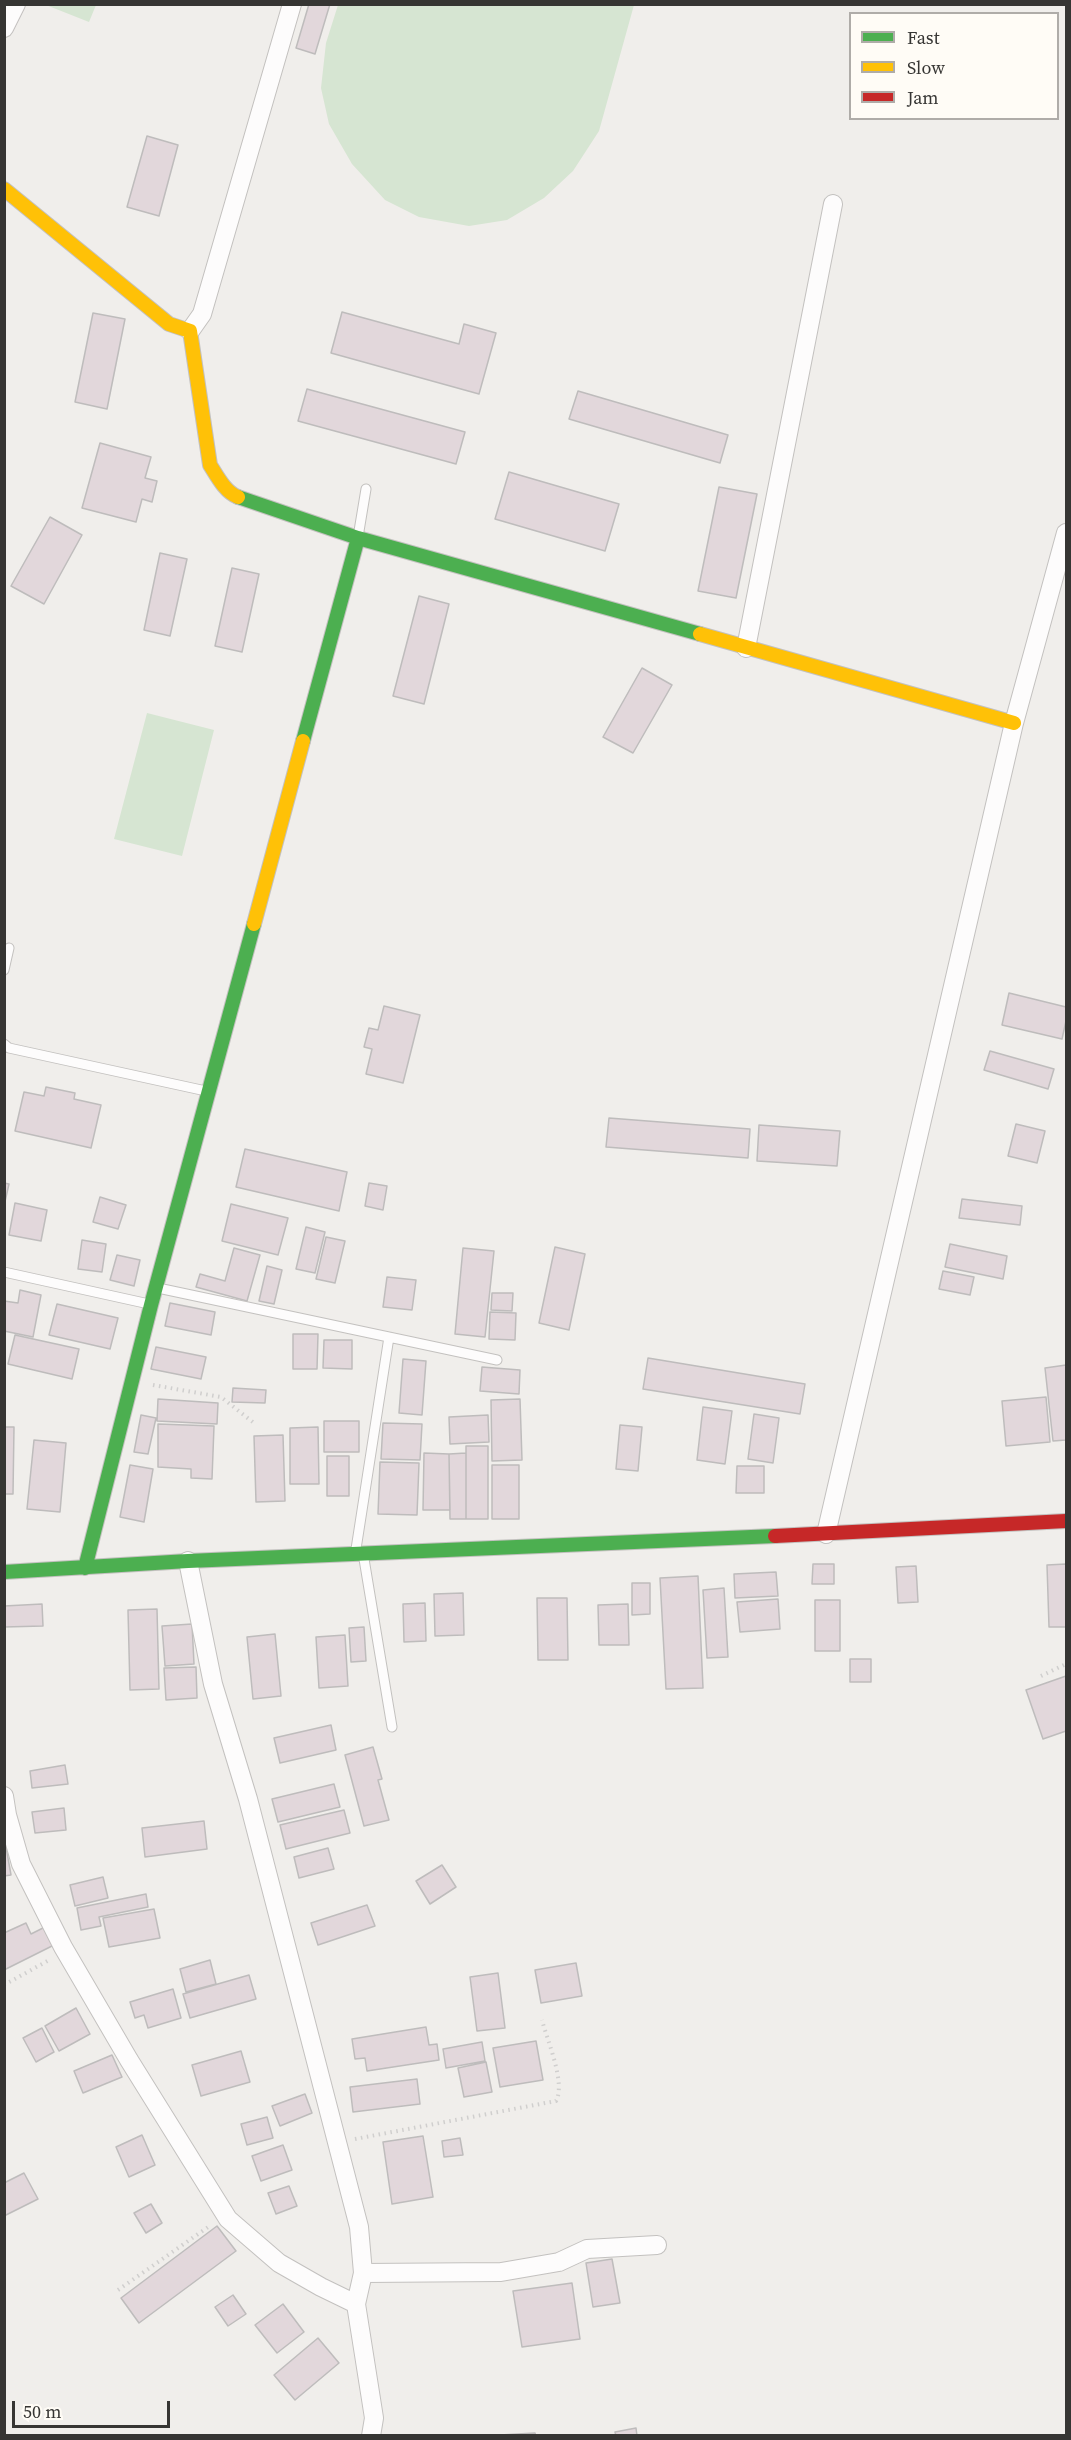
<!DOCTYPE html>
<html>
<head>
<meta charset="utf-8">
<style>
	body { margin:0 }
	#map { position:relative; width:1071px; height:2440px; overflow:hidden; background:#f0eeeb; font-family:"Source Serif 4",serif }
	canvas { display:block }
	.frame { position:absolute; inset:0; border:6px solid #363533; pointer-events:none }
	.legend { position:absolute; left:849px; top:12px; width:210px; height:108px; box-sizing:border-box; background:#fffcf6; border:2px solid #afaca8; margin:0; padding:8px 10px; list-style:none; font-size:18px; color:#363533 }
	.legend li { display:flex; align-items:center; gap:12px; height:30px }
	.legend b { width:30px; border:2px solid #afaca8 }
	.scale { position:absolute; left:12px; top:2401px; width:158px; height:27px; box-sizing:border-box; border:3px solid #363533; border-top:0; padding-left:8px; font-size:18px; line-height:21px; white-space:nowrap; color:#363533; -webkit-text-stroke:4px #fffcf6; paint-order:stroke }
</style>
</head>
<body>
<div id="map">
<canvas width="1071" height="2440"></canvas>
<div class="frame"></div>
<ul class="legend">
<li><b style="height:8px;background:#4caf50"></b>Fast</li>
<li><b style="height:8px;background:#ffc107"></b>Slow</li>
<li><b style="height:8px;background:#c62828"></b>Jam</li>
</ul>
<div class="scale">50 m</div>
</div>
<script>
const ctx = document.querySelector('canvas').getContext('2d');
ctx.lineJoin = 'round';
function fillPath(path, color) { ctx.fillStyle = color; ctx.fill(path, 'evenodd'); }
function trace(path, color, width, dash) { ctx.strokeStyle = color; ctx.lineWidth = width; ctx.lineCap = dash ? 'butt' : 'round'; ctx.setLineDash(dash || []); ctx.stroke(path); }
const green = new Path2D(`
	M46,5H96L89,22Z
	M338,5V4L634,5L599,131L573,171L544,198L507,220L469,226L419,217L385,200L352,164L329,124L321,88L326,43Z
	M147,713L214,730L182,856L114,839Z`);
const building = new Path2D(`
	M309,4H330L315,54L296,48Z
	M147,136L178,145L159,216L127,207Z
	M342,312L459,344L464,324L496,333L479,394L331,353Z
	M93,313L125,319L107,409L75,402Z
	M307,389L465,432L456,464L298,421Z
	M578,391L728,435L720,463L569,419Z
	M100,443L151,457L145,478L157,481L152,502L142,499L136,522L82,508Z
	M509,472L619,504L605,551L495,519Z
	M719,487L757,494L736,598L698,591Z
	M50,517L82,535L44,604L11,586Z
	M160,553L187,559L170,636L144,630Z
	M232,568L259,574L242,652L215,646Z
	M419,596L449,604L424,704L393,696Z
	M642,668L672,685L633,753L603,737Z
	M1009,993L1066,1007V1021L1062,1039L1002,1025Z
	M384,1006L420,1015L403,1083L366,1074L372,1049L364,1047L369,1028L378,1030Z
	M990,1051L1054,1069L1048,1089L984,1070Z
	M46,1087L75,1093L74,1099L101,1105L91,1148L15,1131L24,1092L44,1096Z
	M609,1118L750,1129L748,1158L606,1147Z
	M1016,1124L1045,1131L1037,1163L1008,1156Z
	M759,1125L840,1131L837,1166L757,1161Z
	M245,1149L347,1172L339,1211L236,1187Z
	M4,1183L9,1184L4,1206Z
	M369,1183L387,1186L383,1210L365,1206Z
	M100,1197L126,1205L118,1229L93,1222Z
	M962,1199L1022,1206L1020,1225L959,1218Z
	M15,1203L47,1210L41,1241L9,1235Z
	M231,1204L288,1218L278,1255L222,1241Z
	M306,1227L325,1232L315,1273L296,1269Z
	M326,1237L345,1241L335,1283L316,1279Z
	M82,1240L106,1244L102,1272L78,1269Z
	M950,1244L1007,1256L1003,1279L945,1267Z
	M555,1247L585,1254L569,1330L539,1323Z
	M234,1248L260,1255L247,1301L196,1287L200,1274L225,1281Z
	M463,1248L494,1251L485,1337L455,1334Z
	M117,1255L140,1260L134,1286L110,1280Z
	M267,1266L282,1270L274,1304L259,1301Z
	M943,1271L974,1277L970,1295L939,1289Z
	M387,1277L416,1280L412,1310L383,1307Z
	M20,1290L41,1295L33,1337L4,1331V1301L18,1303Z
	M492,1293H513L512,1311L491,1310Z
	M170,1303L215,1312L211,1335L165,1326Z
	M57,1304L118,1318L110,1349L49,1335Z
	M490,1312L516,1313L515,1340L489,1339Z
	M293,1334H318L317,1369H293Z
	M15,1335L79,1349L72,1379L8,1364Z
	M324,1340H352V1369L323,1368Z
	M156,1347L206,1357L201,1379L151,1369Z
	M648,1358L805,1384L800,1414L643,1389Z
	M403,1359L426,1361L422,1415L399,1413Z
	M1066,1365V1440L1053,1441L1045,1368Z
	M482,1367L520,1370L519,1394L480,1391Z
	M233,1388L266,1390L265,1403L232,1402Z
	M1046,1397L1050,1442L1006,1446L1002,1401Z
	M158,1399L218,1403L217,1424L157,1421Z
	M520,1399L522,1460L492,1461L491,1400Z
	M703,1407L732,1411L725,1464L697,1460Z
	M754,1414L779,1418L773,1463L748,1459Z
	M141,1415L156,1418L148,1454L134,1452Z
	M488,1415L489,1442L450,1444L449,1417Z
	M324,1421H359V1452H324Z
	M383,1423L422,1424L420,1460L381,1459Z
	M158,1424L214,1426L212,1479L191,1478V1469L158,1467Z
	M620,1425L642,1427L638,1471L616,1469Z
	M4,1427H14L13,1494H4Z
	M318,1427L319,1484H290V1428Z
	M283,1435L285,1501L256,1502L254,1436Z
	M34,1440L66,1443L60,1512L27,1509Z
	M466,1446H488V1519H466Z
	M424,1453L449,1454L450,1510H423Z
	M466,1453V1519H450L449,1454Z
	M327,1456H349V1496H327Z
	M380,1462L419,1463L417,1515L378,1514Z
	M130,1465L153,1469L144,1522L120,1517Z
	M492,1465H519V1519H492Z
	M737,1466H764V1493H736Z
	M813,1564H834V1584H812Z
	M1066,1564V1627H1049L1047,1565Z
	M916,1566L918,1602L898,1603L896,1567Z
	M776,1572L778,1596L735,1598L734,1574Z
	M698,1576L703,1688L666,1689L660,1578Z
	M632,1583H650V1614L632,1615Z
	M724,1588L728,1657L707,1658L703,1590Z
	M463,1593L464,1635L435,1636L434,1594Z
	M537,1598H567L568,1660H538Z
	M778,1599L780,1629L740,1632L737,1602Z
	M815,1600H840V1651H815Z
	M425,1603L426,1641L404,1642L403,1604Z
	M42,1604L43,1626L4,1627V1606Z
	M628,1604L629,1645H599L598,1605Z
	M157,1609L159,1689L130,1690L128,1610Z
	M192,1624L194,1664L165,1666L162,1626Z
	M364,1627L366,1661L351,1662L349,1628Z
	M275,1634L281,1696L253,1699L247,1637Z
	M345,1635L348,1686L319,1688L316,1637Z
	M850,1659H871V1682H850Z
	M196,1667L197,1698L166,1700L164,1668Z
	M1066,1676V1731L1043,1739L1026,1690Z
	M331,1725L336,1750L280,1763L274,1738Z
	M373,1747L382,1779L378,1780L389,1820L364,1826L345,1755Z
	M65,1765L68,1784L32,1788L30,1771Z
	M334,1784L340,1807L278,1822L272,1799Z
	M64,1808L66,1830L35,1833L32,1812Z
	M344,1810L350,1833L286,1849L280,1825Z
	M204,1821L207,1849L145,1857L142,1828Z
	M6,1847L11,1875L4,1876V1848Z
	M328,1848L334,1869L299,1878L294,1857Z
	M442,1865L456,1887L430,1904L416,1881Z
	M103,1877L108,1898L75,1906L70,1885Z
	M146,1894L148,1907L99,1917L101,1926L81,1930L77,1908Z
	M367,1905L375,1926L318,1945L311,1923Z
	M154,1909L160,1938L109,1947L103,1918Z
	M26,1923L31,1934L45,1927L54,1945L4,1970V1933Z
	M210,1960L216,1984L186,1992L180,1969Z
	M576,1963L582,1996L541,2003L535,1970Z
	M498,1973L505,2028L477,2031L470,1977Z
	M249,1975L256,1999L190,2018L183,1994Z
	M173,1989L181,2018L148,2028L144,2015L135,2018L130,2002Z
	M76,2008L90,2034L59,2051L45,2026Z
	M426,2027L429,2045L437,2044L439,2060L367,2071L365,2058L355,2059L352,2039Z
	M42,2028L54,2052L36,2062L23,2038Z
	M536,2041L543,2080L500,2087L493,2048Z
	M482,2042L485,2061L446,2068L443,2049Z
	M241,2051L250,2082L201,2096L192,2065Z
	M112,2055L122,2077L83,2093L74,2071Z
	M486,2062L492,2092L464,2097L458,2068Z
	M417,2079L420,2104L353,2112L350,2087Z
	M305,2094L312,2113L280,2126L272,2106Z
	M267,2117L273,2138L247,2145L241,2124Z
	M142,2135L155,2165L129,2177L116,2147Z
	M423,2136L433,2197L392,2204L383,2142Z
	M460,2138L463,2155L444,2157L442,2141Z
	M283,2145L292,2170L261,2181L252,2156Z
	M24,2173L38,2199L4,2216V2183Z
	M289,2186L297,2206L276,2214L268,2193Z
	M151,2204L162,2223L146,2233L134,2213Z
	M217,2226L236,2251L139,2323L121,2298Z
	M612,2259L620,2303L593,2307L586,2263Z
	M572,2283L580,2339L522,2347L513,2291Z
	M233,2295L246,2314L228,2326L215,2307Z
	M283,2304L304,2332L277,2353L255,2325Z
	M318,2338L339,2363L295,2400L274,2375Z
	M636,2428L637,2436H616L615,2432Z
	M535,2433L536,2436H500V2435Z`);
const path = new Path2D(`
	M153,1385L221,1397L254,1423
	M1041,1676L1066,1664
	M4,1985L51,1959
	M355,2139L556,2101C566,2083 547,2040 542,2020
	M118,2290L211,2225`);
const lane = new Path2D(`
	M358,537L366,489
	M4,970L9,948
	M4,1044L9,1048L206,1091
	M4,1272L149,1304
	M158,1288L497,1360
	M356,1549L389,1337
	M364,1559L392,1727`);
const street = new Path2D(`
	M4,28L16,4
	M190,331L202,314L292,4
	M746,648L833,204
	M826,1534L1014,723L1066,533
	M188,1561L213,1684L248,1799L359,2227L363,2273L356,2304L374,2418L371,2436
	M4,1796L7,1815L21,1864L63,1947L129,2060L228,2219L279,2263L321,2287L356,2304
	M363,2273L501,2272L559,2262L587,2249L657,2245`);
const fast = new Path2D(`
	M238,497L358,538L700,634
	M303,741L358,538
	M85,1568L151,1305L254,924
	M4,1572L188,1561L775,1536`);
const slow = new Path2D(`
	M4,189L169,324L190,331L210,465C217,476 225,492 238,497
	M700,634L1014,723
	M254,924L303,741`);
const jam = new Path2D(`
	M775,1536L1066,1521`);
fillPath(green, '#d6e5d2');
fillPath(building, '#e2d7db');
trace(building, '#bebcbc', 1.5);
trace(lane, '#c3c1bf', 11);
trace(street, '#c3c1bf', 20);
trace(fast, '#c3c1bf', 16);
trace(slow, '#c3c1bf', 16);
trace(jam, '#c3c1bf', 16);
trace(path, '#d0cfce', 4, [1.5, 4.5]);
trace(lane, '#fdfcfc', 9);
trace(street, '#fdfcfc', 18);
trace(fast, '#4caf50', 14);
trace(slow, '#ffc107', 14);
trace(jam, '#c62828', 14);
</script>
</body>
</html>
